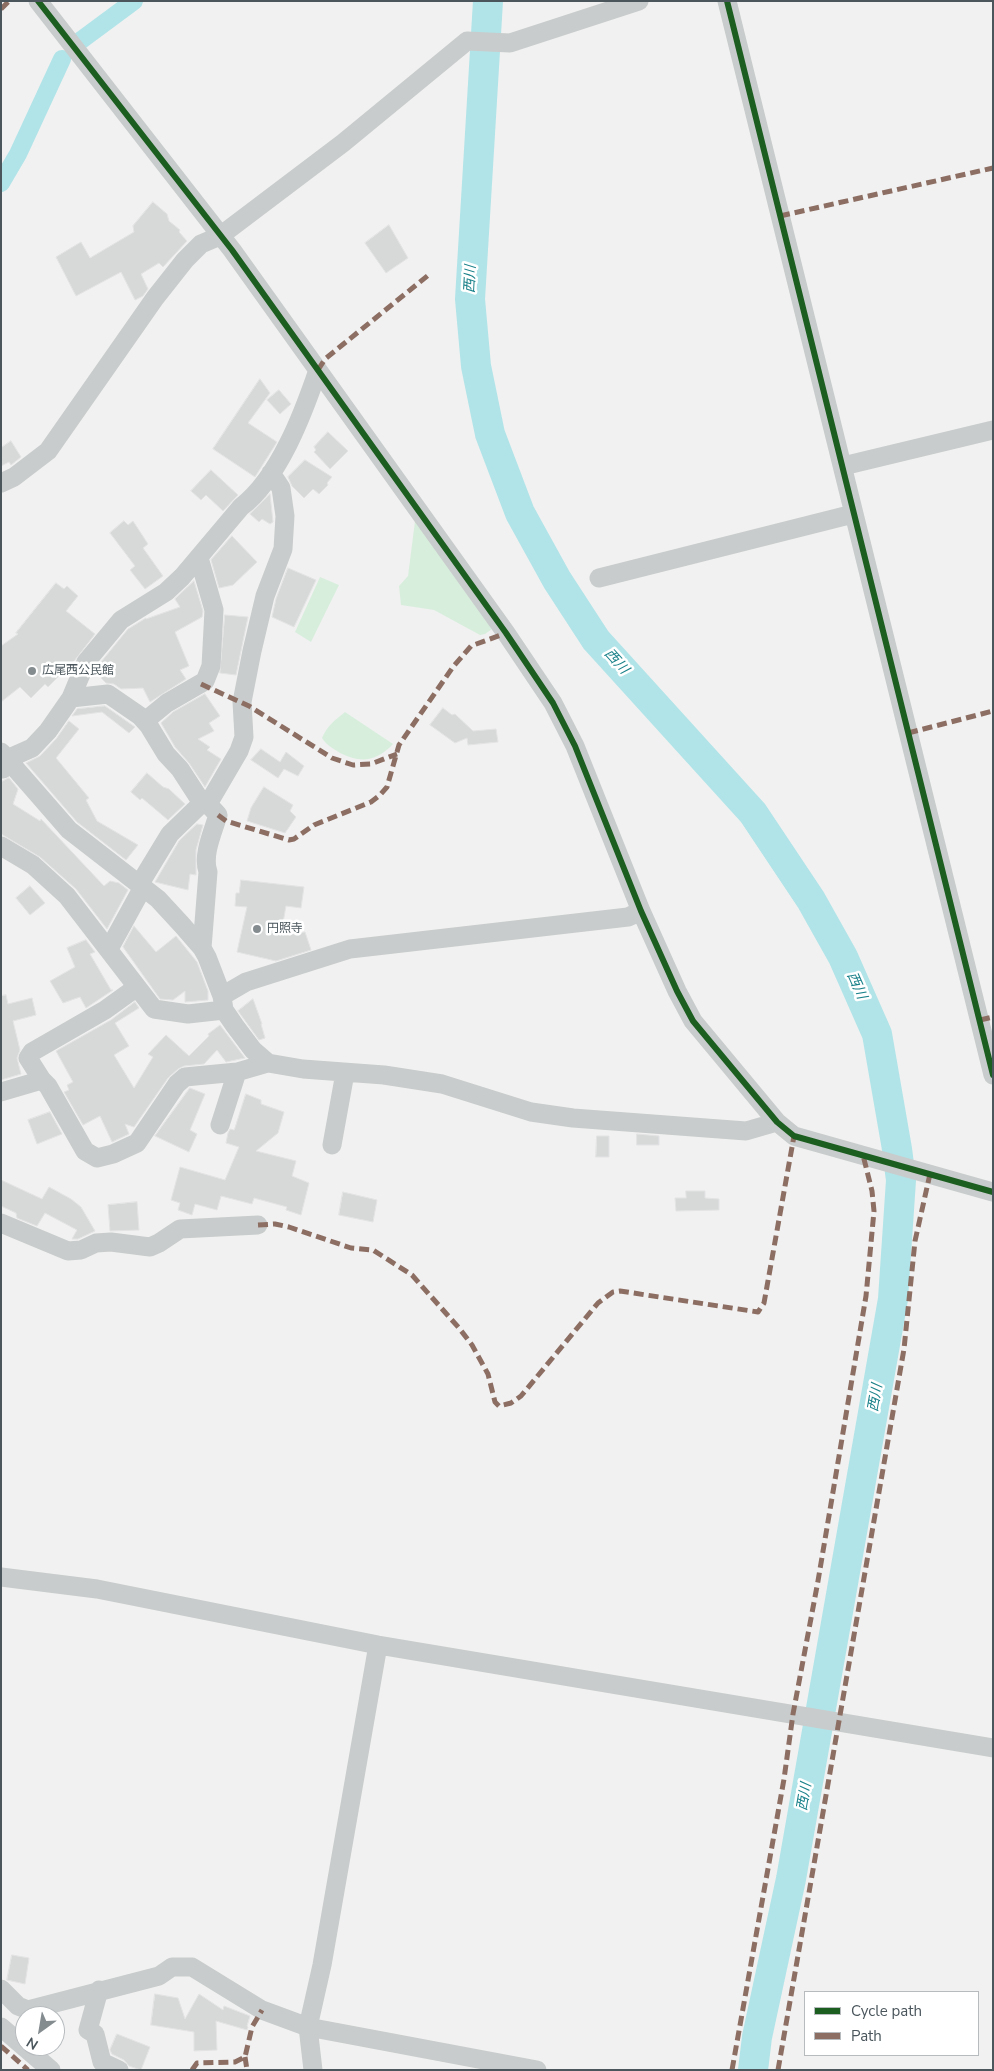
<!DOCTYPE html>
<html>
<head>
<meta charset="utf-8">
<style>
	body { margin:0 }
	#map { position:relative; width:994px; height:2071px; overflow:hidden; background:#f1f1f1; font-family:"Nunito Sans",sans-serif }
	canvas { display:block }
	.frame { position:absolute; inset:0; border:2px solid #4a565c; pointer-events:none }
	.legend { position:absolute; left:804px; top:1991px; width:175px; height:65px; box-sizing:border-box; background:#fff; border:1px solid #b7bbbe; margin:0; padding:6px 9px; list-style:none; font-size:15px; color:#4a565c }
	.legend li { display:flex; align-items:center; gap:10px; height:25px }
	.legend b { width:25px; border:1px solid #b7bbbe }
	.north { position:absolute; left:15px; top:2006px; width:50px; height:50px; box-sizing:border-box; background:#fff; border:1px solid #b7bbbe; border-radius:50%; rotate:212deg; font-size:14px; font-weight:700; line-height:20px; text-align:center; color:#4a565c }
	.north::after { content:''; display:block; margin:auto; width:18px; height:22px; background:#848c90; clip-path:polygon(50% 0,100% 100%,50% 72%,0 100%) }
</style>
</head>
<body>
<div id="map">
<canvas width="994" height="2071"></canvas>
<div class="frame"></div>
<ul class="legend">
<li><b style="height:6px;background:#1b5e20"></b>Cycle path</li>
<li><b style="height:6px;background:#8d6e63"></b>Path</li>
</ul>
<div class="north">N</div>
</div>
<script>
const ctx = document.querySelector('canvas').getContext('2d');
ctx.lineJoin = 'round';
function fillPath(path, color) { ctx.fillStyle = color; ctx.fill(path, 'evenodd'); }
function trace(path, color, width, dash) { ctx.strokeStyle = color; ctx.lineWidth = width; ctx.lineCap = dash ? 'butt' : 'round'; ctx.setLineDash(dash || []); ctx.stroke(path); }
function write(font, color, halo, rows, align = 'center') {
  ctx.font = font + ' "Nunito Sans","Noto Sans JP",sans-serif'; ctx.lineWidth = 5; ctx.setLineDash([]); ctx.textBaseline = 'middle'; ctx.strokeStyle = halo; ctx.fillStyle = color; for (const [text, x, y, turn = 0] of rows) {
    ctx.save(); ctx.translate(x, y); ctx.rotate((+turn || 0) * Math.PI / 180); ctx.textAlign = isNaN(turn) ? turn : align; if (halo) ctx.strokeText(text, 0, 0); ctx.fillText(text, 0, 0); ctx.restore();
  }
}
const green = new Path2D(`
	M415,521L492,629L485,634L480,635L434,610L401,605L399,586L408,576Z
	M320,577L339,585L311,642L295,632Z
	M345,712L393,744C377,761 361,764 340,753C333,748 327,746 322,738C327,726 335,720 345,712Z`);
const canal = new Path2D(`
	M80,41L134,1
	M1,183L18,154L62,59`);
const river = new Path2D(`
	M488,1L470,299L476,366L490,434L520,513L557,580L596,640L753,813L811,900L843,957L877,1034L897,1149L901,1180L893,1299L791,1879L757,2037L753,2070`);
const building = new Path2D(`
	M153,202L167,214L169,221L180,230L179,232L187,241L163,267L159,263L141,274L148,289L143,296L135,300L121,272L76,296L56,257L81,242L90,258L134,232L133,226Z
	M389,225L408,258L386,273L365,243Z
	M260,379L270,393L248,423L277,442L255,477L213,449Z
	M279,390L291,404L280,414L267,400Z
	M328,432L348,451L330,469L314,452L316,450L314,447Z
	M11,441L21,457L11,465L9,462L1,466V448Z
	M305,460L332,477L327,483L328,485L319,494L313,489L304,498L292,486L288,477Z
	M211,470L238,495L223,511L206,495L201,500L191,491Z
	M270,494L273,522L270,524L262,519L259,522L250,514Z
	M124,521L128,525L133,521L148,544L143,548L163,576L145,589L130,570L135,566L110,533Z
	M232,536L257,562L233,585L219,588L211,560Z
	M288,568L316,580L294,627L272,617L276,599Z
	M194,581L203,611L202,617L175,632L189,666L180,670L186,679L150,702L143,688L121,689L114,684L106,683L94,671L96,668L128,629L146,618V619L180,607L175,599Z
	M56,583L64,589L67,586L78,596L66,611L95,634L75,660L48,687L45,684L31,698L20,687L1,702V646L18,634L16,633Z
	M225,615L248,617L236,675L220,673Z
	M205,694L220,716L209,723L214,731L198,739L210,747L207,750L221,759L205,787L189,763L175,747L161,723L173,712Z
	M105,706L135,727L129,733L102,712L72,716L77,709Z
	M443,708L452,715L455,714L473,731L496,729L498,742L468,745L467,738L455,743L430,725Z
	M69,721L79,729L56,758L89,798L86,800L97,821L138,845L126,860L77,822L26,763L40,756L56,739Z
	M261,749L280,762L286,752L304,766L298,776L284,769L278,778L251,760Z
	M147,773L163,787L169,789L185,804L168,820L142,798L140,800L131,792Z
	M9,778L18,789L13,804L40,821L41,819L104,886L110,881L119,883L128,890L107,929L76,889L40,857L1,834V782Z
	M264,787L293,805L290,811L296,817L285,833L247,821L251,808Z
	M197,824L203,825L196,850V875L190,874L188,890L155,882L179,841Z
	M241,880L304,887L301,908L286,906L281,934L305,932L311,950L276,961L237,952L247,907L235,906L236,893H239Z
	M30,886L45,903L30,915L16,898Z
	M134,926L156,952L176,936L197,962L208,991V1000L185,1002V991L173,1000L160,999L123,947Z
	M86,940L95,952L90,954L111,990H113L86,1008L80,997L63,1003L50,981L75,967L67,948Z
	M6,995L8,1004L32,998L36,1015L13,1021L20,1050L17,1058L21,1074L1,1080V996Z
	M253,999L262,1024H261L265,1038L259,1040L238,1011Z
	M135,1002L139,1008L115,1023L129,1046L114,1055L134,1088L153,1057L148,1054L166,1035L189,1056L209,1036L208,1034L220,1025L245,1058L226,1062L217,1050L204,1064L184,1066L178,1069L168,1078L134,1127L125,1124L129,1134L112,1142L100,1116L83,1125L64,1092L69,1090L67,1085L73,1082L56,1051L111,1020Z
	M190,1088L205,1094L190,1130L197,1134L189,1152L155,1136Z
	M246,1094L261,1100V1104L284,1112L278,1133L256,1151L296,1161L292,1176L309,1183L301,1215L286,1210L287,1207L254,1198L252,1204L221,1196L217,1210L195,1204L192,1215L178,1210L180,1203L171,1200L180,1167L225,1180L239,1147L226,1143L228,1133L230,1129L234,1130Z
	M50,1112L62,1134L37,1144L28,1120Z
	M637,1134L659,1136V1145H637Z
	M597,1136H609V1157H596Z
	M1,1180L42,1199L49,1187L71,1199L81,1207L95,1231L78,1239H72L77,1230L45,1213L37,1226L17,1218L16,1213L1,1206Z
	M686,1191H705V1198L719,1199V1210L676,1211L675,1198H686Z
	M343,1192L377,1200L373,1222L339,1215Z
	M137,1202L139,1230L110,1231L108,1205Z
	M12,1955L29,1958L25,1984L7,1980Z
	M155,1994L178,1998L185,2019L199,1994L223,2010L224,2006L250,2016L247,2026L248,2027L247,2030L216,2021L217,2050L194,2051V2032L151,2025Z
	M117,2034L150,2047L141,2070L129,2066L124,2060L112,2054L110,2050Z`);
const minor = new Path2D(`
	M38,1L232,250L506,633L553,703L575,746L641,911L677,991L693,1021L777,1122L794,1136L993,1192
	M727,1L993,1075
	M843,466L993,430
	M1,483L14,477L48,451L155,298L185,260L201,244L220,236L343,143L467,41L510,43L639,1
	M599,578L853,514
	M71,698L108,694L140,716L149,726L166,754L180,769L202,803L208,804L218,815C213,832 202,855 208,872L202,948
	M145,721L167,703L205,681L211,666L214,610L199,558
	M1,752L69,830L158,899L182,925L202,948L207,957L222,996L224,1010L235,1026L253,1050L268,1063L303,1069L384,1075L442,1084L531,1112L573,1118L746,1131L777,1122
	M3,769L7,759L32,748L48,731L71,698L86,662L121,620L166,592L182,577L241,507C279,478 303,414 318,370
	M208,804L239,751L244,737L242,702L252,651L265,596L283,549L285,516L281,488L271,473
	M1,846L33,865L67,896L154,1009L188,1014L224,1010
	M139,885L170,834L202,803
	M109,949L143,887
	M222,996L246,982L350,949L628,917L641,911
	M42,1080L28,1058L32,1052L105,1010L137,987
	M1,1092L42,1080L48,1086L85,1151L97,1158L113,1154L137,1143L177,1084L185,1077L237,1072L268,1063
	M220,1125L237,1072
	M332,1145L345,1073
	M1,1223L68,1251L81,1250L96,1243L111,1242L150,1247L159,1243L180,1229L258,1225
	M1,1577L97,1589L378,1645L993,1748
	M1,1989L18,2006L28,2010L159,1976L172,1967H192L262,2010L308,2027L537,2070
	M99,1990L88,2030L95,2034L102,2062L119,2070
	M1,2027L51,2070
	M313,2070L308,2027L322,1965L378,1645`);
const quiet = new Path2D(`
	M1,9L9,1
	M780,216L993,168
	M318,370L325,359L431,273
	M201,684L249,706L332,758L353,765L371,764L397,754
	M908,733L993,711
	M218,815L226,821L289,840L294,839L314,825L371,802L380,795L387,787L399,745L453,667L471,646L506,633
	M980,1020L993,1017
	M258,1225L275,1224L289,1227L351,1248L373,1250L412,1275L459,1328L472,1345L488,1374L495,1402L499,1406L511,1403L521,1396L598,1303L613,1292L620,1291L758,1312L764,1303L794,1136
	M1,2046L28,2070
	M245,2057L247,2070
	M192,2070L197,2063L235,2062L245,2057L252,2027L262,2010
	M732,2070L784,1779L793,1714L818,1581L866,1296L874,1211L872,1191L863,1155
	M778,2070L904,1349L915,1241L930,1174`);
const cycleway = new Path2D(`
	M38,1L232,250L506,633L553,703L575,746L641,911L677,991L693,1021L777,1122L794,1136L993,1192
	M727,1L993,1075`);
const markers = [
	[32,671,5,"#848c90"],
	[257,929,5,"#848c90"]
];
const poiNames = [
	["広尾西公民館",42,671],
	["円照寺",267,929]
];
const waterNames = [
	["西川",471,279,-87],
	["西川",616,662,48],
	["西川",856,986,66],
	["西川",876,1398,-80],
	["西川",805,1797,-80]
];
fillPath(green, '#d8eedd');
trace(canal, '#b1e4e8', 18);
trace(river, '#b1e4e8', 30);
fillPath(building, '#d7d9d9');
trace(building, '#e3e3e4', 1);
trace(minor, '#c9cccc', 19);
trace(quiet, '#8d6e63', 5, [10, 5]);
trace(cycleway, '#1b5e20', 6);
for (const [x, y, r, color] of markers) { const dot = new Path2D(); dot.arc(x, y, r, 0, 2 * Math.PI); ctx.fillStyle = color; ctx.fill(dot); trace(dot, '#fff', 2); }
write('12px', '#4a565c', '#fff', poiNames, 'left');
write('italic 14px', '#198189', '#fff', waterNames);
</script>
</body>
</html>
